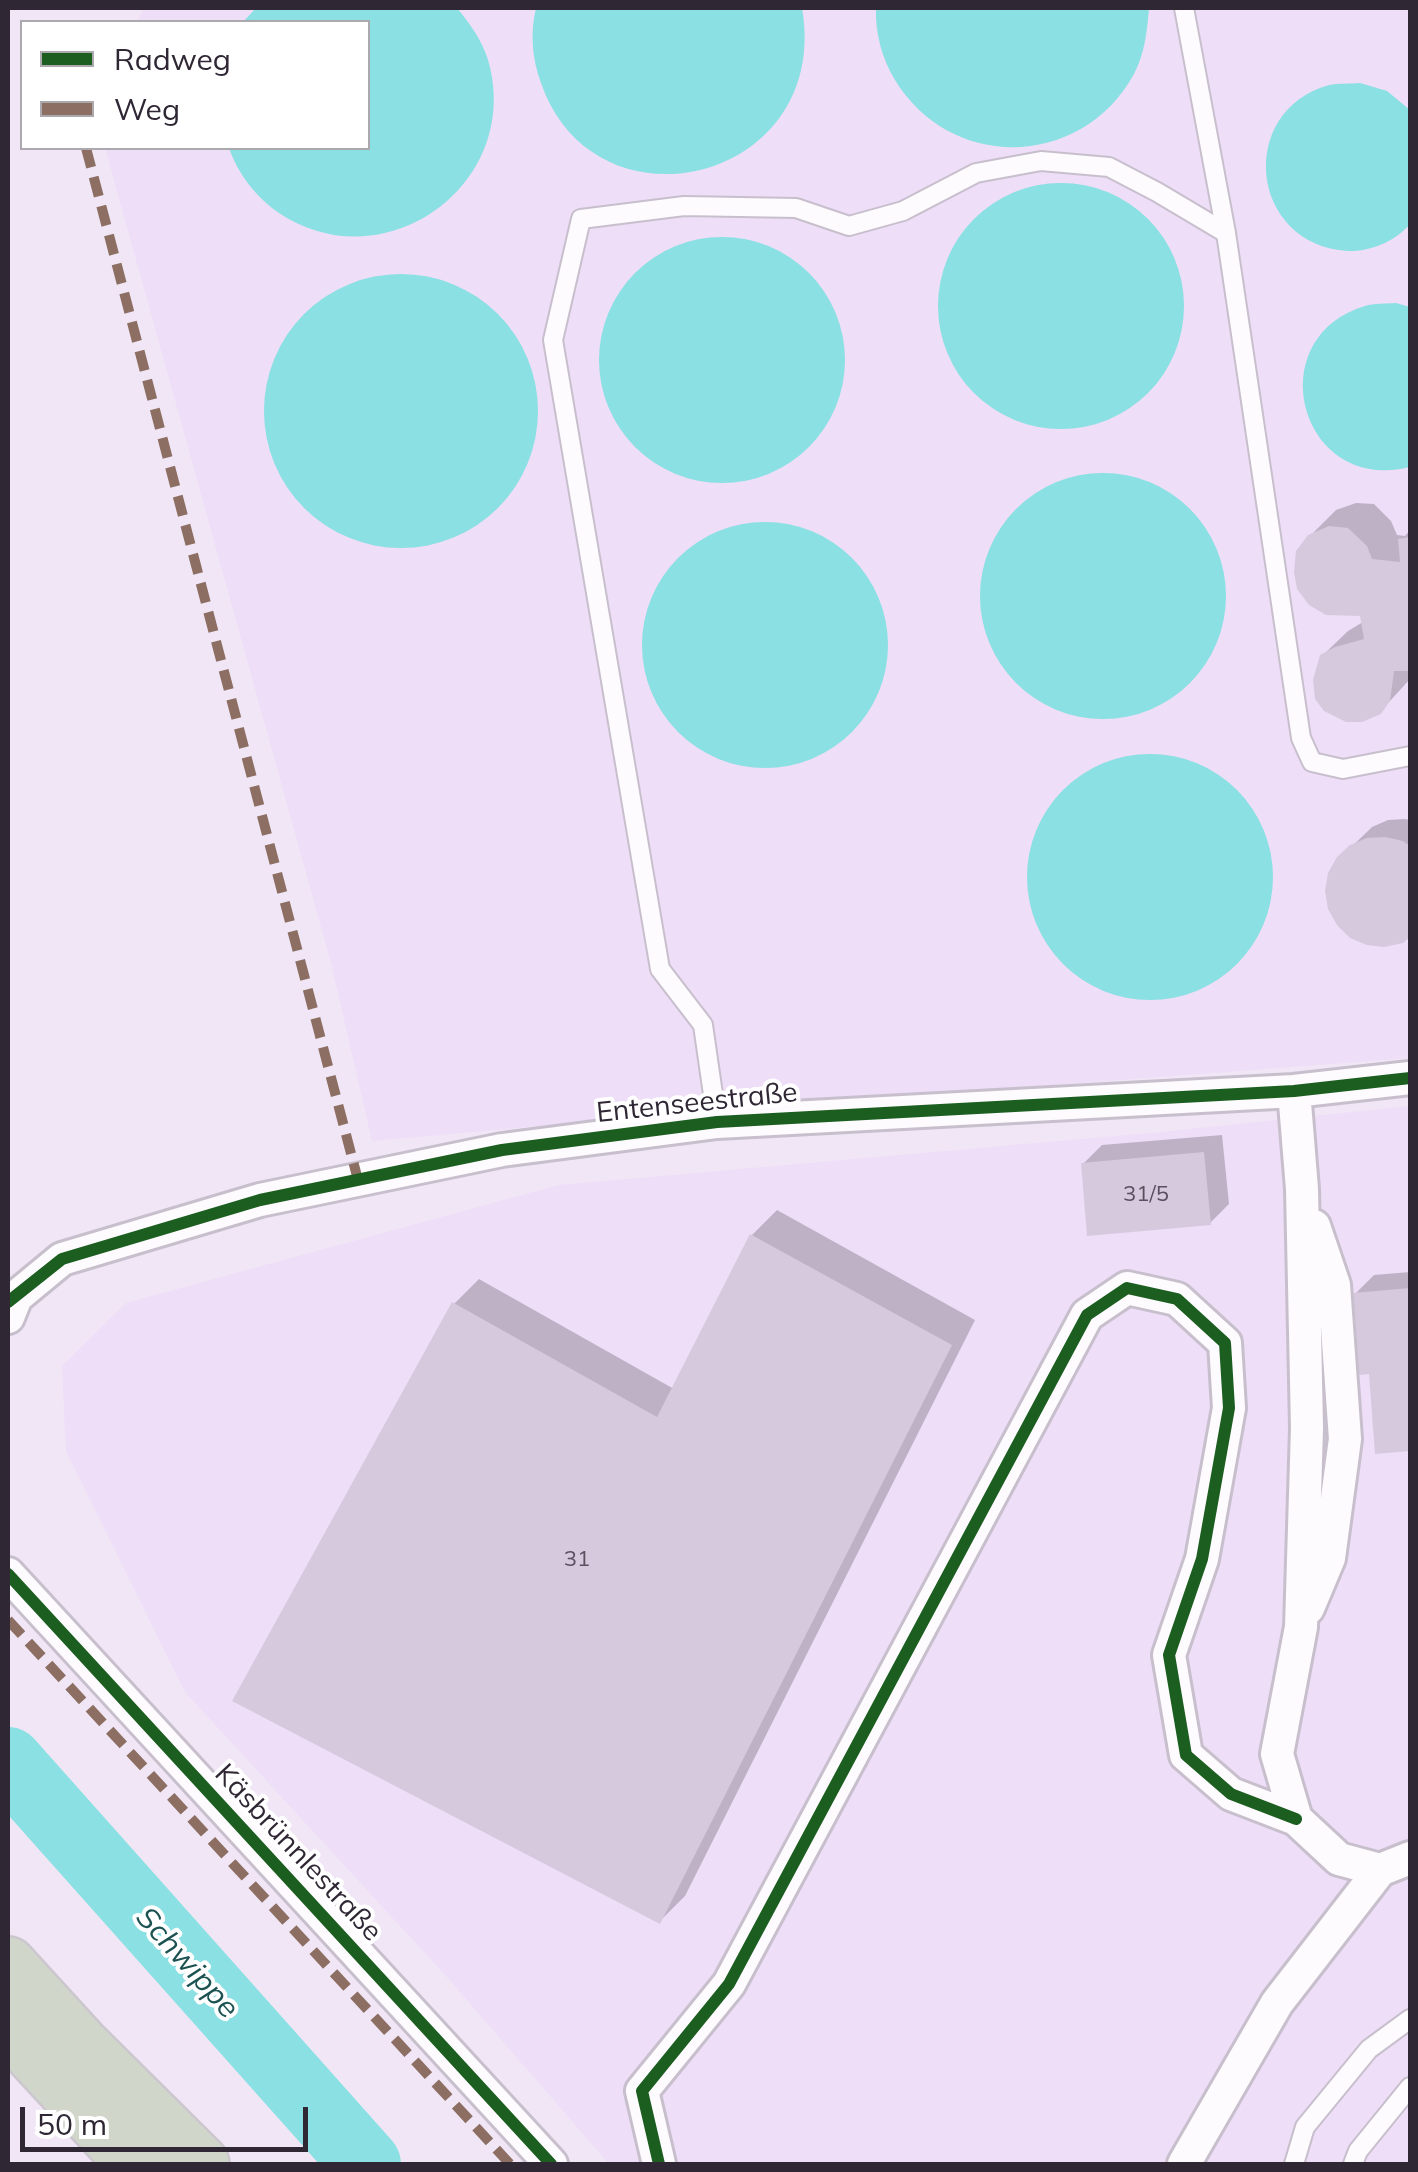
<!DOCTYPE html>
<html>
<head>
<meta charset="utf-8">
<style>
	body { margin:0 }
	#map { position:relative; width:1418px; height:2172px; overflow:hidden; background:#f0e6f6; font-family:Mulish,sans-serif }
	canvas { display:block }
	.frame { position:absolute; inset:0; border:10px solid #302735; pointer-events:none }
	.legend { position:absolute; left:20px; top:20px; width:350px; height:130px; box-sizing:border-box; background:#fff; border:2px solid #aca9ae; margin:0; padding:12px 18px; list-style:none; font-size:30px; color:#302735 }
	.legend li { display:flex; align-items:center; gap:20px; height:50px }
	.legend b { width:50px; border:2px solid #aca9ae }
	.scale { position:absolute; left:20px; top:2107px; width:288px; height:45px; box-sizing:border-box; border:5px solid #302735; border-top:0; padding-left:12px; font-size:30px; line-height:35px; white-space:nowrap; color:#302735; -webkit-text-stroke:8px #fff; paint-order:stroke }
</style>
</head>
<body>
<div id="map">
<canvas width="1418" height="2172"></canvas>
<div class="frame"></div>
<ul class="legend">
<li><b style="height:12px;background:#1b5e20"></b>Radweg</li>
<li><b style="height:12px;background:#8d6e63"></b>Weg</li>
</ul>
<div class="scale">50 m</div>
</div>
<script>
const ctx = document.querySelector('canvas').getContext('2d');
ctx.lineJoin = 'round';
function fillPath(path, color) { ctx.fillStyle = color; ctx.fill(path, 'evenodd'); }
function trace(path, color, width, dash) { ctx.strokeStyle = color; ctx.lineWidth = width; ctx.lineCap = dash ? 'butt' : 'round'; ctx.setLineDash(dash || []); ctx.stroke(path); }
function write(font, color, halo, rows, align = 'center') {
  ctx.font = font + ' Mulish,sans-serif'; ctx.lineWidth = 8; ctx.setLineDash([]); ctx.textBaseline = 'middle'; ctx.strokeStyle = halo; ctx.fillStyle = color; for (const [text, x, y, turn = 0] of rows) {
    ctx.save(); ctx.translate(x, y); ctx.rotate((+turn || 0) * Math.PI / 180); ctx.textAlign = isNaN(turn) ? turn : align; if (halo) ctx.strokeText(text, 0, 0); ctx.fillText(text, 0, 0); ctx.restore();
  }
}
const built = new Path2D(`
	M144,8H1410V1058L686,1113L372,1141L331,963L105,148H368V22H137Z
	M1410,1106V2164H609L446,1976L185,1692L66,1451L62,1366L126,1303L559,1185L1161,1132Z`);
const water = new Path2D(`
	M256,8H457C470,24 482,40 488,60C524,183 385,284 279,213C256,197 238,174 229,148H368V22H243Z
	M536,8H802C832,182 595,239 541,83C532,58 530,33 536,8Z
	M876,8H1149C1147,31 1145,53 1134,74C1082,169 951,172 895,80C882,59 875,32 876,8Z
	M1360,83L1387,91L1410,110V224C1396,241 1370,252 1348,251C1249,245 1236,111 1329,85C1338,83 1350,84 1360,83Z
	M938 306a123 123 0 1 1 246 0a123 123 0 1 1-246 0Z
	M599 360a123 123 0 1 1 246 0a123 123 0 1 1-246 0Z
	M264 411a137 137 0 1 1 274 0a137 137 0 1 1-274 0Z
	M1396,303L1410,307V467C1300,495 1258,338 1365,306C1374,303 1386,304 1396,303Z
	M980 596a123 123 0 1 1 246 0a123 123 0 1 1-246 0Z
	M642 645a123 123 0 1 1 246 0a123 123 0 1 1-246 0Z
	M1027 877a123 123 0 1 1 246 0a123 123 0 1 1-246 0Z`);
const shadow = new Path2D(`
	M1356,503L1374,504L1391,521L1397,535L1405,536L1410,530V679L1380,712L1322,656L1348,631L1363,622L1362,613L1310,536L1336,510Z
	M1405,819L1410,820V934L1402,940L1339,859L1372,827L1388,820Z
	M1222,1135L1229,1204L1210,1223L1083,1164L1102,1145Z
	M777,1210L975,1320L685,1896L660,1921L454,1304L479,1279L674,1389L752,1235Z
	M1410,1272V1449L1377,1451L1371,1371L1355,1294L1374,1275Z`);
const river = new Path2D(`
	M8,1762L366,2164`);
const building = new Path2D(`
	M1329,526L1348,528L1367,546L1372,559L1400,562L1398,539L1410,537V671H1394L1390,701L1381,714L1362,722H1346L1324,711L1315,699L1313,680L1320,655L1335,647L1364,639L1360,616L1326,615L1309,605L1297,589L1294,572L1296,551L1308,535Z
	M1385,837L1403,841L1410,846V937L1403,943L1384,947L1367,945L1350,938L1337,925L1328,909L1325,891L1328,873L1337,857L1350,845L1367,838Z
	M1204,1152L1211,1225L1087,1236L1081,1163Z
	M750,1234L952,1345L660,1924L232,1701L452,1302L657,1417Z
	M1410,1288V1451L1375,1454L1369,1374L1359,1375L1353,1293Z`);
const lane = new Path2D(`
	M1184,8L1226,233L1301,738L1312,762L1343,769L1410,756
	M717,1122L703,1025L660,969L553,340L581,219L684,206L796,208L849,226L903,211L976,173L1041,161L1109,167L1157,192L1226,233
	M1294,2164L1305,2127L1369,2049L1410,2019
	M1353,2164L1358,2151L1410,2087`);
const street = new Path2D(`
	M1294,1091L1302,1189L1307,1428L1301,1627L1277,1754L1296,1819L1339,1859L1380,1870L1410,1858
	M8,1317L16,1297L62,1259L260,1200L502,1150L717,1122L1294,1091L1410,1078
	M8,1574L551,2164
	M1308,1608L1329,1558L1345,1439L1334,1285L1314,1226
	M659,2164L642,2091L729,1984L1087,1315L1127,1288L1177,1299L1225,1343L1229,1408L1202,1559L1169,1655L1186,1755L1231,1794L1296,1819
	M1184,2164L1277,2003L1380,1870`);
const highway = new Path2D(`
	M8,1965L81,2045L201,2164
	M8,2027L135,2164`);
const quiet = new Path2D(`
	M86,148L358,1180
	M8,1620L510,2164`);
const cycleway = new Path2D(`
	M8,1302L62,1259L260,1200L502,1150L717,1122L1294,1091L1410,1078
	M8,1574L551,2164
	M659,2164L642,2091L729,1984L1087,1315L1127,1288L1177,1299L1225,1343L1229,1408L1202,1559L1169,1655L1186,1755L1231,1794L1296,1819`);
const numberNames = [
	["31/5",1146,1194],
	["31",577,1559]
];
const streetNames = [
	["Entenseestraße",697,1103,-6],
	["Käsbrünnlestraße",298,1853,47]
];
const waterNames = [
	["Schwippe",187,1963,48]
];
fillPath(built, '#eedef8');
fillPath(water, '#8ae0e2');
fillPath(shadow, '#0003');
trace(river, '#8ae0e2', 70);
fillPath(building, '#d6c9de');
trace(lane, '#c8bfcd', 22);
trace(street, '#c8bfcd', 38);
trace(highway, '#ccc7cf', 60);
trace(lane, '#fdfbfe', 18);
trace(street, '#fdfbfe', 32);
trace(highway, '#d1d6cb', 55);
trace(quiet, '#8d6e63', 10, [20, 10]);
trace(cycleway, '#1b5e20', 12);
write('22px', '#5a505f', null, numberNames);
write('28px', '#302735', '#fff', streetNames);
write('italic 30px', '#1c5251', '#fff', waterNames);
</script>
</body>
</html>
